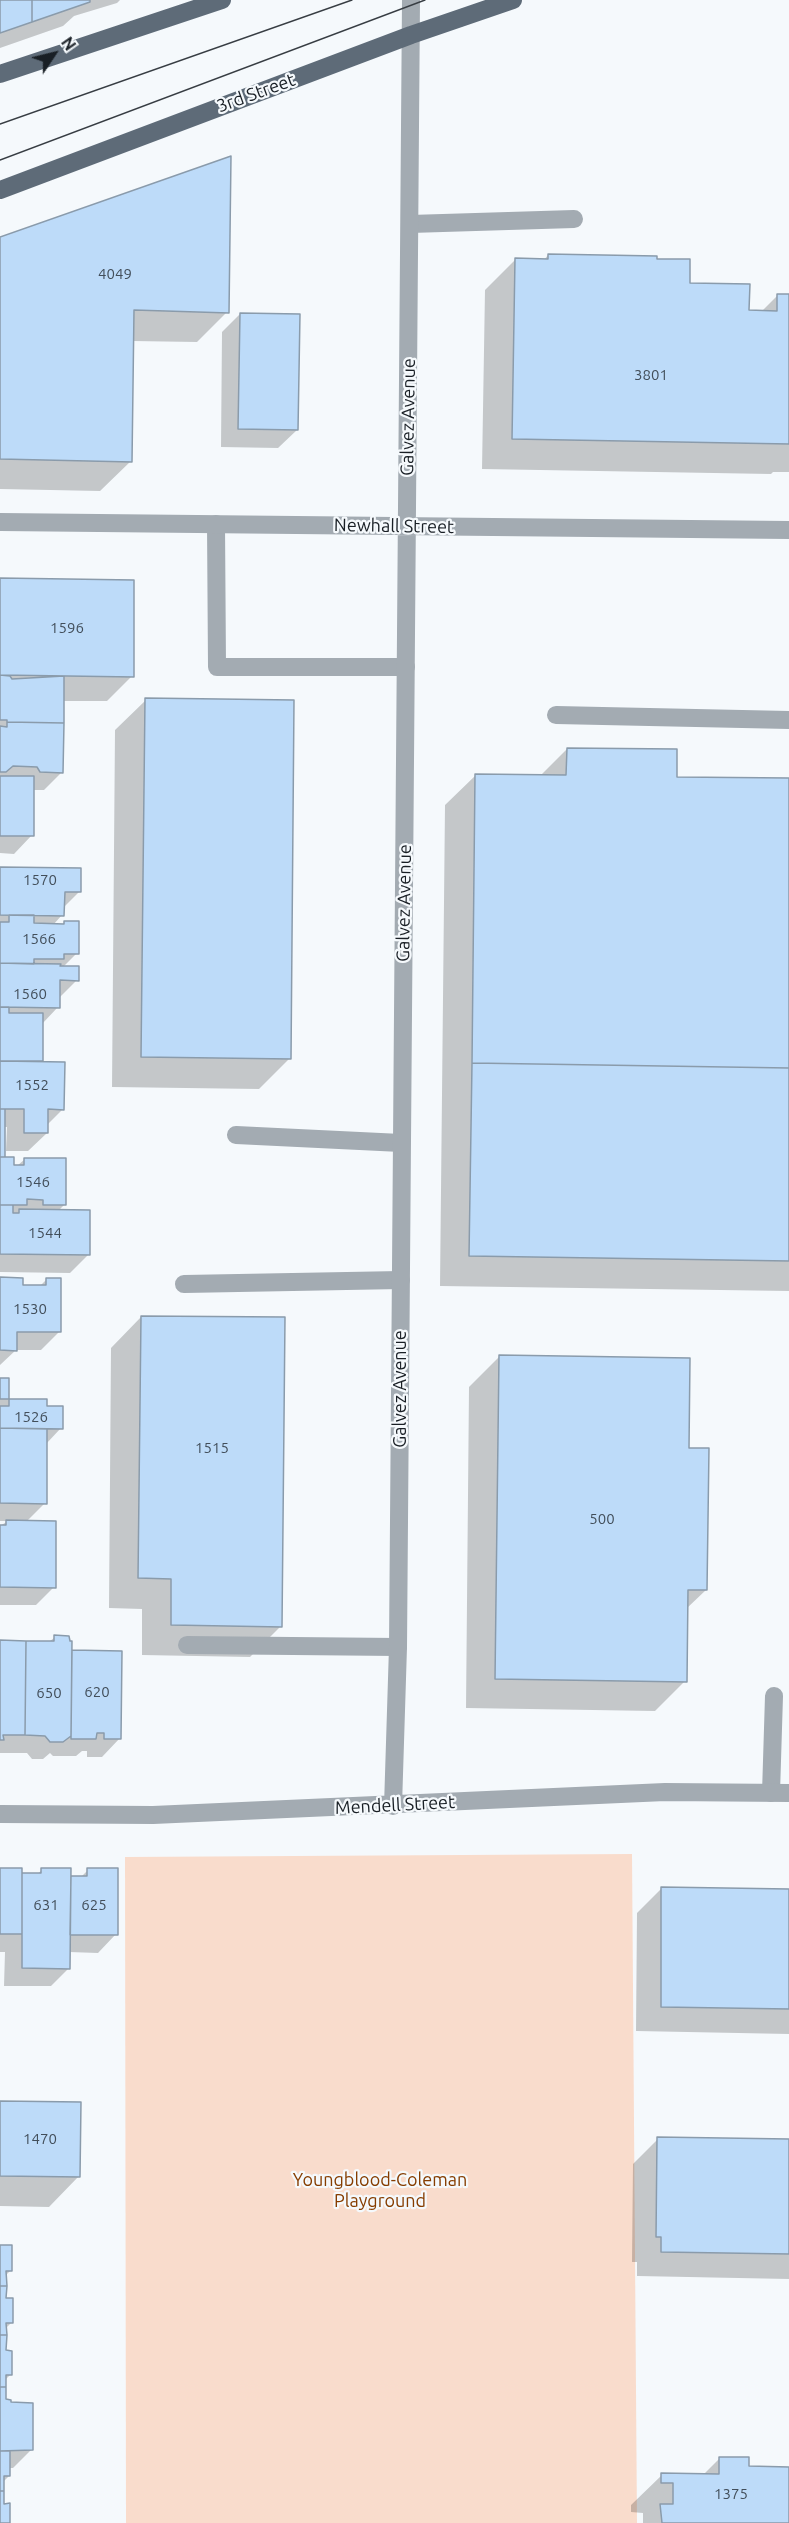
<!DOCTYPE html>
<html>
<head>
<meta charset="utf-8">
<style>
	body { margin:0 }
	#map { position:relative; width:789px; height:2523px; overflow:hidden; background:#f5f9fc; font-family:Ubuntu,sans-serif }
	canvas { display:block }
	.north { position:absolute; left:24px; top:24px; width:60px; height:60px; -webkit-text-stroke:4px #f5f9fc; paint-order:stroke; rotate:55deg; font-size:16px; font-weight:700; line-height:24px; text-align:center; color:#191f25 }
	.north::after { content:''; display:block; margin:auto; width:21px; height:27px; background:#191f25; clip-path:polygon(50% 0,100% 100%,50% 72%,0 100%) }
</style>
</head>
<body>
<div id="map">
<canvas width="789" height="2523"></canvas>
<div class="north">N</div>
</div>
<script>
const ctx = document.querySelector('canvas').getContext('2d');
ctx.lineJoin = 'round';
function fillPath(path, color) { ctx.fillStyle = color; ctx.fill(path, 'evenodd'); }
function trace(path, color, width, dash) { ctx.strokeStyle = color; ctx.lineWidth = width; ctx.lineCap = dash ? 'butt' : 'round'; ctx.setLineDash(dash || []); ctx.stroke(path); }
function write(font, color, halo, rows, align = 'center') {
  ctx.font = font + ' Ubuntu,sans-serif'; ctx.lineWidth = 4.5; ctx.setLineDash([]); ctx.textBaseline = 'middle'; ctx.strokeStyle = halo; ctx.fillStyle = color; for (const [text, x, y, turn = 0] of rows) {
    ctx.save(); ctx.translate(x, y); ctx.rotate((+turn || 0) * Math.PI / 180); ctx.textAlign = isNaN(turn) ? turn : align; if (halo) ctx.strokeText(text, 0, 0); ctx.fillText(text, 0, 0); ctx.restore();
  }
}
const green = new Path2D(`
	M632,1854L637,2523H126L125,1857Z`);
const shadow = new Path2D(`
	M0,0H120L117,3L74,16L63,26L0,48Z
	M0,238L227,312L197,342L132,341L131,461L100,491L0,489Z
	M548,255L655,260L688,284L748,311L761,312L778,295H789V472H773L771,474L482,469L485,290L515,260H544Z
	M240,314L297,430L278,448L221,447L222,332Z
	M0,579L132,676L107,701H63L62,772L44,790H33L32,835L14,854L0,853Z
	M146,700L289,1059L259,1089L112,1087L115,730Z
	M567,749L676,778L789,780V1291L440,1286L445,805L476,775L540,776Z
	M0,868L79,892L63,908L62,915L53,925H62L65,922L77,953L63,967L77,980L58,999V1007L42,1024V1063L63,1109L47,1125V1133L28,1151H6L7,1127H4L3,1159L12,1166H17L25,1159L64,1205L58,1211L88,1255L70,1273L0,1272Z
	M0,1279L22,1287H39L47,1279L59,1332L41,1350H16L0,1365Z
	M141,1317L281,1626L250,1657L142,1655V1609L109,1608L111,1348Z
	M499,1357L687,1449L706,1590L686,1609L685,1681L655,1711L466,1708L469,1387Z
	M0,1380H8V1400L46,1401V1407L61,1428L46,1444L45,1503L26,1522L54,1587L36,1605H0V1526L8,1521H0Z
	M55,1637L70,1652H120V1738L102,1757H87V1751H82L76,1756H53L50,1753L43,1759H32L27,1753H0V1642H49Z
	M0,1870L21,1875H36L42,1870L70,1877H81L88,1870L116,1934L98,1953L69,1952V1968L51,1986H4L5,1952H0Z
	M662,1888L789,1890V2034L636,2031L637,1913Z
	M0,2103L79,2176L49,2207L0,2206Z
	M658,2139L789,2141V2279L637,2276V2262H632L633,2164Z
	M0,2247L11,2270L5,2276V2299L11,2323L5,2329V2352L10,2375L5,2380V2401L31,2450L13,2468H9V2476L3,2482V2505L9,2523H0Z
	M720,2458L747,2468H789V2523H643V2513L631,2512V2505L662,2475H703Z`);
const building = new Path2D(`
	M0,0H32V22L0,33Z
	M32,0H90V2L32,22Z
	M231,156L229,313L134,310L132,462L0,459V237Z
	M548,254L657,256V259H690V283L750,284L749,310L777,311V294H789V444L512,439L515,258L548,259Z
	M240,313L300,314L298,430L238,429Z
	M0,578L134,580V677L0,675Z
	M0,675L10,676L12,679L64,676V723L7,722V720H0Z
	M145,698L294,700L291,1059L141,1057Z
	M7,722L64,723L63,773L40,772L37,767L13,766L6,772H0V726L7,727Z
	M567,748L677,749V777L789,778V1068L472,1063L475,774L566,775Z
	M0,776H34V836H0Z
	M0,867L81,868V892H65L64,916L0,915Z
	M9,915H34V923L64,924V921H79V954H64V959H34V964L0,963V922H9Z
	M0,963L61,964L60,966H79V981L60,980V1008L0,1007Z
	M0,1007H9V1013H43V1061H0Z
	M0,1061L65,1062L64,1110L48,1109V1133H24V1109H0Z
	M472,1063L789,1068V1261L469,1256Z
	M0,1109H5V1157H0Z
	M0,1157H14V1165H24V1158H66V1205H43V1200L27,1199V1205H0Z
	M0,1205H13V1213H19V1209L90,1210V1255L0,1254Z
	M0,1277L23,1278V1285H46V1278H61V1332H17V1351L0,1350Z
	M141,1316L285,1317L282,1627L171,1625V1579L138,1578Z
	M499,1355L690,1358L689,1448H709L707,1590H688L687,1682L495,1679Z
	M0,1378H9V1399H0Z
	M9,1399H47V1406H63V1429L0,1428V1406H9Z
	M0,1428L47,1429V1504L0,1503Z
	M6,1520L56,1521V1588L0,1587V1525H6Z
	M54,1635L69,1636L70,1641H72L71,1736L63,1742H50L45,1736L25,1735L26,1641H54Z
	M0,1640L26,1641L25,1735H3L4,1740H0Z
	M72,1650L122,1651L121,1739H104V1733H97L96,1739H71Z
	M0,1868H22V1934H0Z
	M41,1868H71L70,1969L22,1968V1873H41Z
	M87,1868H118V1935H70L71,1876H87Z
	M661,1887L789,1889V2009L661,2007Z
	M0,2101L81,2102L80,2177L0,2176Z
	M657,2137L789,2139V2254L661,2252V2237H656Z
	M0,2245H12V2271H6L7,2286H0Z
	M0,2286H7L6,2298H13V2323H6L7,2335H0Z
	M0,2335H7L6,2350L12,2351V2375H6V2387H0Z
	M0,2387H6V2399L11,2400V2402L33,2403V2450L0,2451Z
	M0,2451H10V2476H4V2491H0Z
	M719,2457H749V2466L789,2467V2523H662L660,2504H673V2483H661V2473L719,2474Z
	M0,2491H4V2504L10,2503V2523H0Z`);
const service = new Path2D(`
	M410,224L574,219
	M216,524L217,667H406
	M556,715L789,720
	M236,1135L401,1143
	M184,1284L401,1280
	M187,1645L398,1647
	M771,1793L774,1696`);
const minor = new Path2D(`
	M0,522L789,530
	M393,1806L398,1647L411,0
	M0,1814L153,1815L665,1792L789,1793`);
const primary = new Path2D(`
	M0,74L222,0
	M0,190L411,35L513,0`);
const tram = new Path2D(`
	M0,124L352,0
	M0,160L425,0`);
const numberNames = [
	["4049",115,274],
	["3801",651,375],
	["1596",67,628],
	["1570",40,880],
	["1566",39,939],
	["1560",30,994],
	["1552",32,1085],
	["1546",33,1182],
	["1544",45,1233],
	["1530",30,1309],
	["1526",31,1417],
	["1515",212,1448],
	["500",602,1519],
	["620",97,1692],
	["650",49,1693],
	["631",46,1905],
	["625",94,1905],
	["1470",40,2139],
	["1375",731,2494]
];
const streetNames = [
	["3rd Street",256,93,-20],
	["Galvez Avenue",408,417,-89],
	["Newhall Street",394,526,1],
	["Galvez Avenue",404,903,-89],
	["Galvez Avenue",400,1389,-90],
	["Mendell Street",395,1805,-3]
];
const parkNames = [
	["Youngblood-Coleman",380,2180],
	["Playground",380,2201]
];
fillPath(green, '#f9dccc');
fillPath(shadow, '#0003');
fillPath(building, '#bddbf9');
trace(building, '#8a9bab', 1.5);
trace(service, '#a3abb2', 18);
trace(minor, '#a3abb2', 18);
trace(primary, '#5e6b78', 18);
trace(tram, '#373d43', 1.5);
write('15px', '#424e5a', null, numberNames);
write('18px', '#191f25', '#f5f9fc', streetNames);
write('18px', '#863d00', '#f5f9fc', parkNames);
</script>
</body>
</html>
